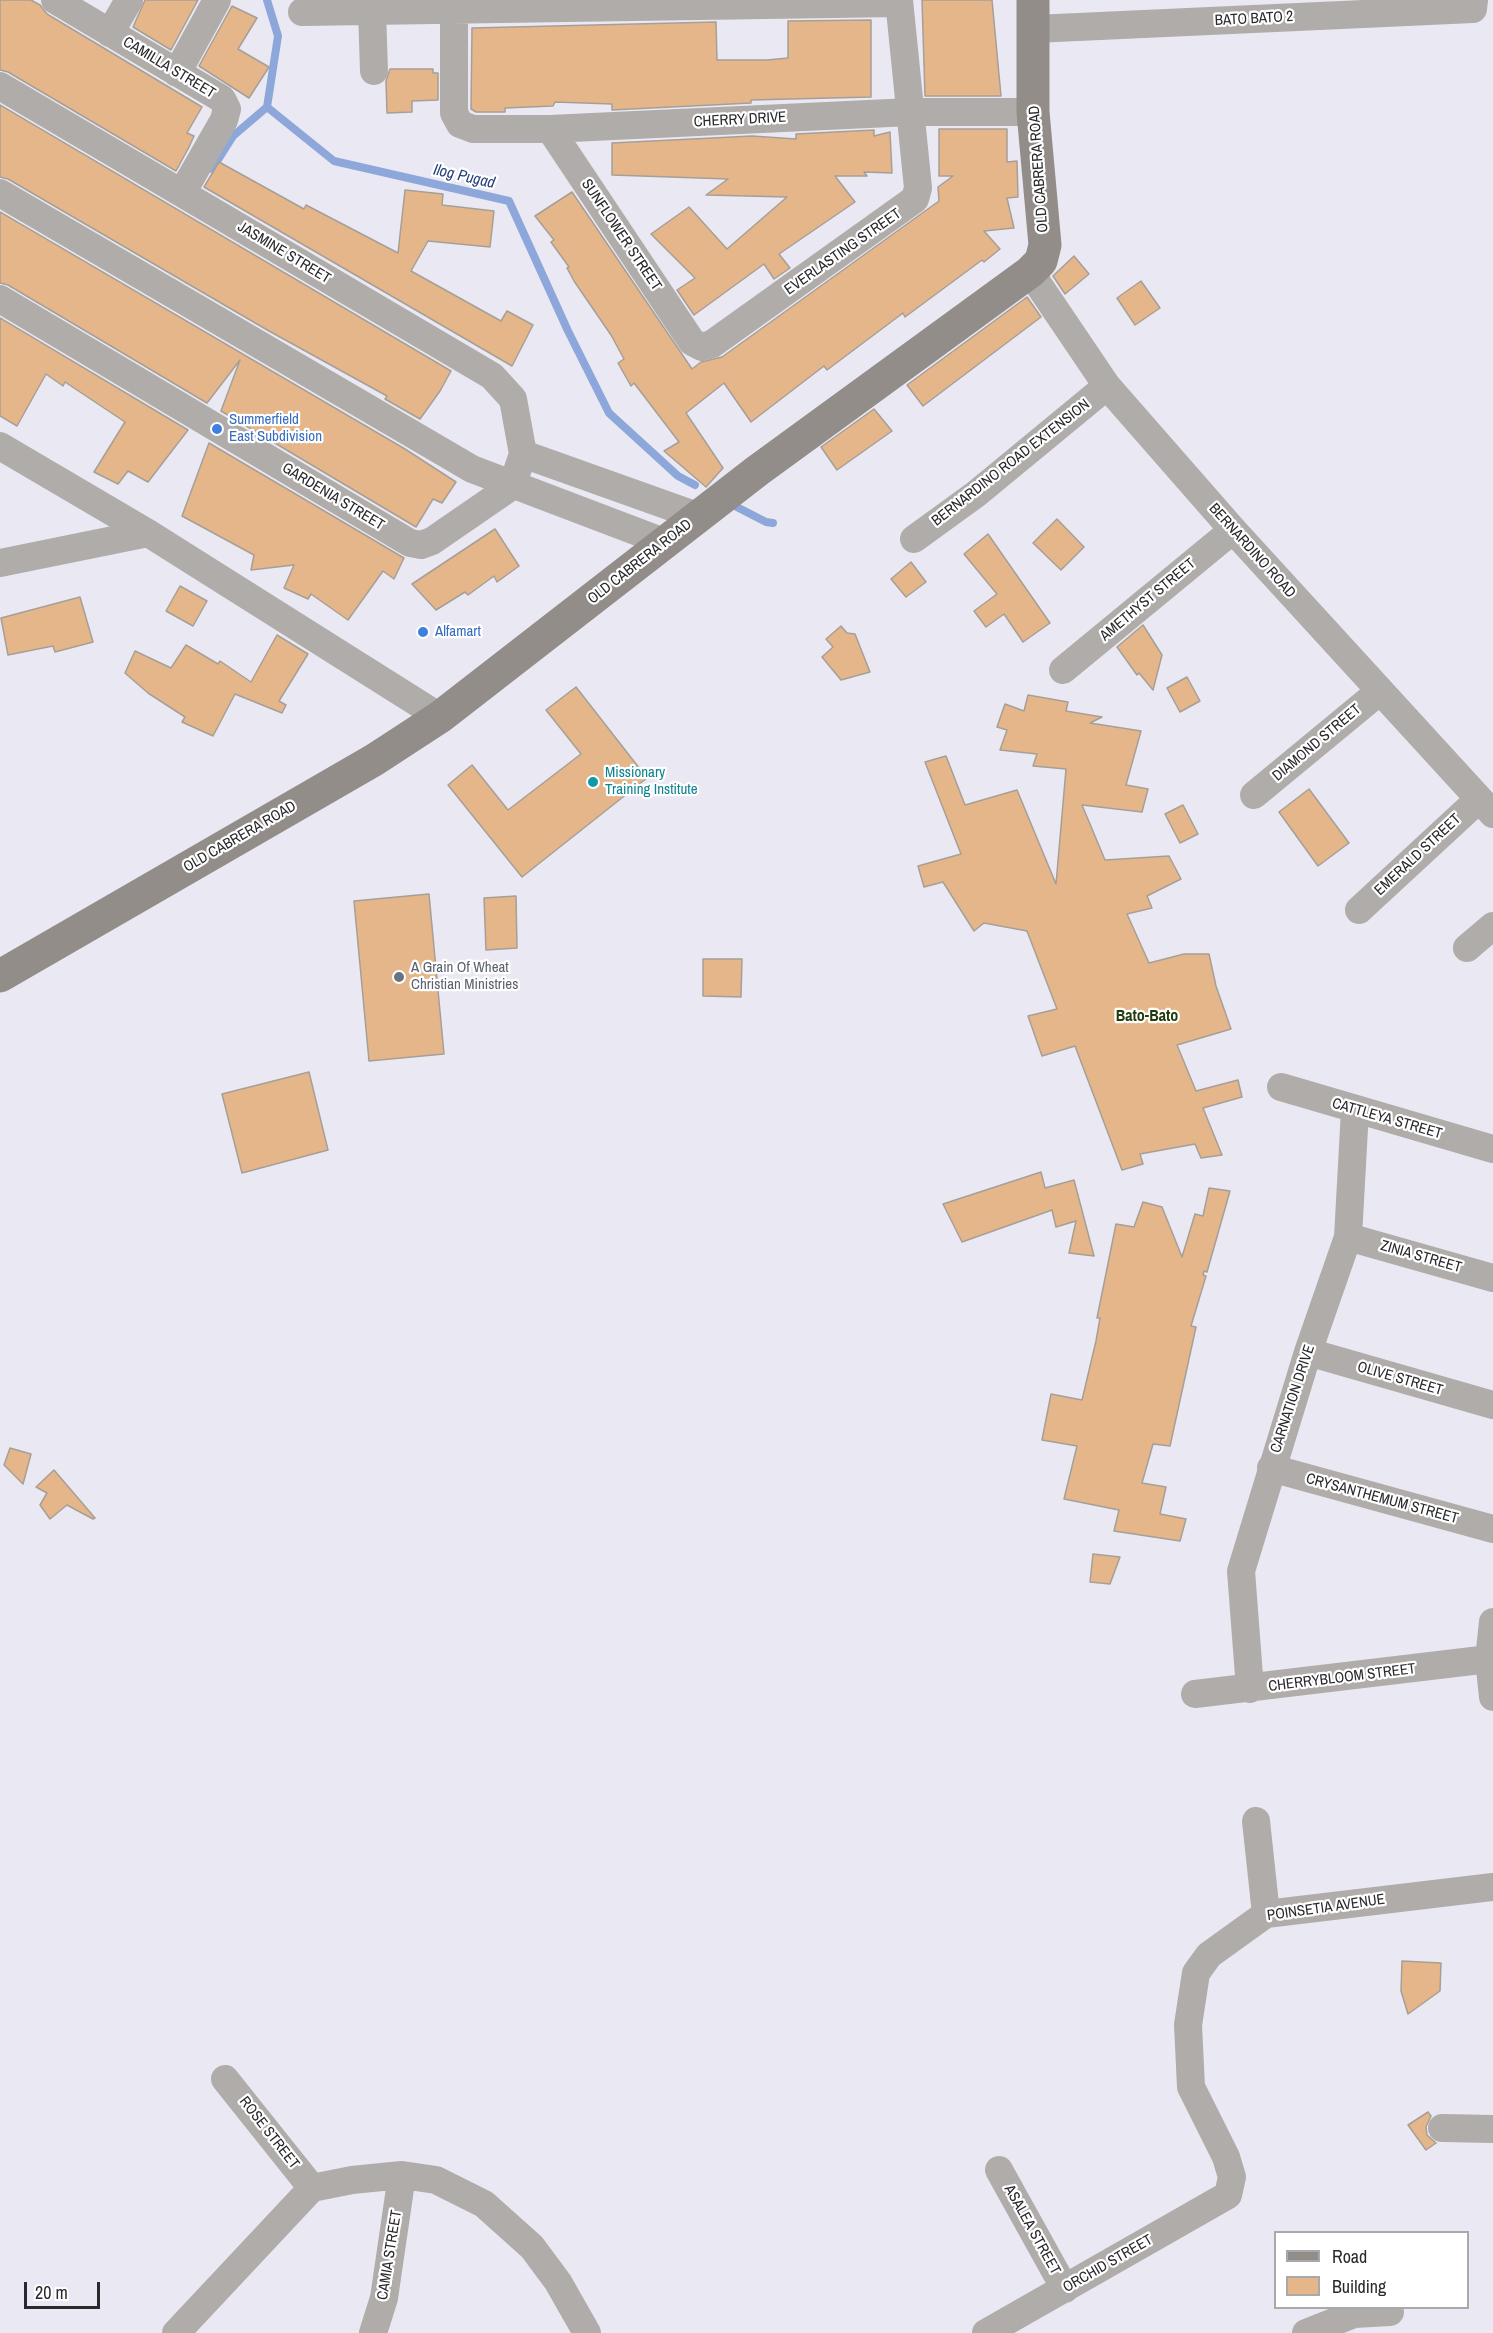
<!DOCTYPE html>
<html>
<head>
<meta charset="utf-8">
<style>
	body { margin:0 }
	#map { position:relative; width:1493px; height:2333px; overflow:hidden; background:#eae9f3; font-family:"Archivo Narrow",sans-serif }
	canvas { display:block }
	.legend { position:absolute; left:1274px; top:2231px; width:195px; height:78px; box-sizing:border-box; background:#fff; border:2px solid #a9a9ab; margin:0; padding:8px 10px; list-style:none; font-size:18px; color:#29292d }
	.legend li { display:flex; align-items:center; gap:12px; height:30px }
	.legend b { width:30px; border:2px solid #a9a9ab }
	.scale { position:absolute; left:24px; top:2282px; width:76px; height:27px; box-sizing:border-box; border:3px solid #29292d; border-top:0; padding-left:8px; font-size:18px; line-height:21px; white-space:nowrap; color:#29292d; -webkit-text-stroke:4px #fff; paint-order:stroke }
</style>
</head>
<body>
<div id="map">
<canvas width="1493" height="2333"></canvas>
<ul class="legend">
<li><b style="height:8px;background:#938d89"></b>Road</li>
<li><b style="height:16px;background:#e5b68a"></b>Building</li>
</ul>
<div class="scale">20 m</div>
</div>
<script>
const ctx = document.querySelector('canvas').getContext('2d');
ctx.lineJoin = 'round';
function trace(path, color, width, dash) { ctx.strokeStyle = color; ctx.lineWidth = width; ctx.lineCap = dash ? 'butt' : 'round'; ctx.setLineDash(dash || []); ctx.stroke(path); }
function fillPath(path, color) { ctx.fillStyle = color; ctx.fill(path, 'evenodd'); }
function write(font, color, halo, rows, align = 'center') {
  ctx.font = font + ' "Archivo Narrow",sans-serif'; ctx.lineWidth = 4.5; ctx.setLineDash([]); ctx.textBaseline = 'middle'; ctx.strokeStyle = halo; ctx.fillStyle = color; for (const [text, x, y, turn = 0] of rows) {
    ctx.save(); ctx.translate(x, y); ctx.rotate((+turn || 0) * Math.PI / 180); ctx.textAlign = isNaN(turn) ? turn : align; if (halo) ctx.strokeText(text, 0, 0); ctx.fillText(text, 0, 0); ctx.restore();
  }
}
const stream = new Path2D(`
	M267,0L278,36L267,107L334,161L509,201L568,331L609,413L678,476L695,485
	M212,169L233,136L267,107
	M731,504L766,522L773,523`);
const building = new Path2D(`
	M0,0H31L40,5L47,14L202,107L187,133L194,136L189,147L176,171L8,72L0,70Z
	M145,0H198L171,50L133,27Z
	M922,0H992L1001,96H925Z
	M232,6L257,18L238,49L269,67L249,98L199,66Z
	M871,20V97L751,100V103L612,110V104L555,102L553,106L505,108V112H476L471,109L472,28L716,22L717,60H767L788,58V21Z
	M390,69H433V73H438V100L412,101V112L387,113L386,81Z
	M0,105L451,371L440,391L420,419L385,399L387,396L269,331L8,179L0,177Z
	M939,129H1007V162L1017,161L1018,197L1007,198L1014,228L984,231L1000,249L984,262L982,260L905,317L903,313L827,370L824,366L751,422L724,383L686,413L723,468L706,487L664,451L679,442L634,383L631,386L618,363L624,359L611,335L574,281L567,268L569,267L551,242L554,240L535,216L572,192L692,369L701,362L722,357L939,201L938,187L953,176H939Z
	M874,130V136L890,132L892,173L864,172L867,176H835L855,202L779,254L790,268L774,279L764,264L694,315L677,290L695,278L651,234L689,207L727,249L787,197L706,195L728,179L612,175V143L752,136L796,139V134Z
	M219,162L304,209L306,205L398,253L405,190L443,194L442,205L494,211L490,247L428,241L411,271L501,321L507,311L533,325L512,366L204,187Z
	M0,212L405,449L456,482L442,503L433,499L416,527L221,411L240,360L207,403L8,285L0,283Z
	M1074,256L1089,274L1065,294L1053,276Z
	M1141,281L1160,308L1135,325L1117,298Z
	M1027,297L1041,317L923,406L907,385Z
	M0,318L188,430L148,482L128,471L118,484L94,472L125,422L65,382L63,386L46,374L17,426L0,416Z
	M874,409L892,431L837,470L821,447Z
	M209,443L404,558L394,579L383,571L348,620L311,594L308,599L284,588L294,565L251,570L254,555L182,516Z
	M1057,519L1084,547L1061,570L1033,543Z
	M495,529L519,566L497,582L494,576L468,595L465,592L436,610L412,584Z
	M988,534L1050,623L1023,642L1004,614L986,627L974,611L997,594L964,554Z
	M911,562L926,582L906,597L891,579Z
	M180,586L207,601L193,626L166,611Z
	M80,597L93,642L55,652L53,646L8,655L1,618Z
	M1143,625L1162,655L1153,690L1139,673L1137,675L1117,647Z
	M841,626L847,633L855,634L870,672L841,680L822,657L833,647L826,639Z
	M277,635L308,654L279,701L286,705L282,713L235,694L213,736L182,722L185,717L148,693L125,673L135,651L171,668L186,645L218,664L220,661L251,682Z
	M1187,677L1200,701L1180,712L1167,688Z
	M576,687L647,778L522,877L448,785L472,765L508,810L581,754L546,710Z
	M1028,695L1068,702L1066,711L1102,717L1090,723L1141,731L1126,785L1148,789L1142,812L1082,805L1105,860L1169,856L1181,879L1147,896L1152,908L1127,914L1149,963L1184,954H1209L1216,986L1231,1029L1177,1045L1196,1091L1238,1080L1242,1097L1203,1108L1222,1155L1201,1158L1195,1144L1140,1154L1143,1164L1122,1170L1075,1046L1042,1056L1028,1016L1057,1009L1027,931L984,923L974,931L943,882L924,887L918,866L961,854L925,762L946,756L965,805L1017,790L1056,884L1066,769L1033,766L1037,754L1000,750L1007,730L997,727L1005,704L1024,711Z
	M1309,789L1349,843L1318,866L1279,812Z
	M1183,805L1198,834L1180,843L1165,814Z
	M429,894L444,1054L369,1061L354,901Z
	M516,896L517,948L486,950L484,898Z
	M703,959H742L741,997L703,996Z
	M309,1072L328,1150L242,1173L222,1094Z
	M1041,1172L1045,1188L1074,1180L1094,1256L1069,1253L1076,1221L1056,1227L1052,1210L962,1242L943,1204Z
	M1209,1188L1230,1191L1207,1272L1204,1271L1203,1275L1206,1276L1191,1326L1196,1327L1170,1446L1153,1444L1142,1483L1166,1487L1160,1514L1186,1519L1180,1541L1114,1531L1119,1510L1064,1499L1077,1446L1042,1440L1051,1394L1082,1400L1096,1341L1100,1318H1097L1116,1224L1134,1227L1143,1202L1162,1207L1182,1257L1195,1214L1203,1216Z
	M10,1448L31,1454L23,1484L4,1465Z
	M54,1470L95,1518L93,1519L67,1505L50,1519L40,1505L47,1493L36,1487Z
	M1093,1554L1120,1557L1110,1584L1090,1582Z
	M1402,1961L1441,1963L1440,1991L1408,2014L1401,1991Z
	M1428,2112L1431,2116L1426,2127L1427,2135L1436,2143L1426,2150L1408,2125Z`);
const street = new Path2D(`
	M55,0L222,99L227,109L224,120L182,193
	M454,0V113L460,124L473,129H550L911,112H1033
	M372,10L374,71
	M302,12L899,3
	M1034,29L1473,9L1474,0
	M110,33L129,0
	M177,73L217,0
	M0,86L492,376L513,399L523,454L512,486L432,541L421,545L410,543L0,299
	M550,129L692,342L702,347L712,344L915,199L918,188L899,0
	M0,193L472,469L664,542
	M1030,272L1107,386L1233,530L1493,814
	M0,446L148,533L440,717
	M523,454L697,516
	M914,539L976,494L1107,386
	M0,563L148,533
	M1063,670L1233,530
	M1254,795L1380,691
	M1359,910L1478,800
	M1467,948L1493,926
	M1281,1087L1493,1149
	M1348,1237L1493,1278
	M1308,1352L1493,1405
	M1271,1468L1493,1529
	M1493,1622L1489,1659L1493,1697
	M1250,1689L1241,1571L1308,1352L1348,1237L1355,1110
	M1195,1694L1489,1659
	M1256,1821L1266,1914
	M225,2079L312,2188
	M1442,2128L1493,2129
	M999,2170L1065,2289
	M176,2333L312,2188L352,2180L402,2175L436,2180L484,2204L532,2247L558,2282L587,2333
	M373,2333L384,2298L402,2175
	M986,2333L1228,2195L1232,2177L1226,2157L1191,2087L1188,2025L1196,1973L1209,1955L1266,1914L1493,1887
	M1306,2333L1354,2314L1390,2312`);
const secondary = new Path2D(`
	M0,976L374,760L440,717L757,471L1030,272L1041,261L1045,245L1033,112V0`);
const markers = [
	[217,429,6,"#3f7fe0"],
	[423,632,6,"#3f7fe0"],
	[593,782,6,"#0f9aa8"],
	[399,977,6,"#6b7280"]
];
const streetNames = [
	["BATO BATO 2",1254,19,-3],
	["CAMILLA STREET",169,68,31],
	["CHERRY DRIVE",740,120,-3],
	["OLD CABRERA ROAD",1039,169,-94],
	["SUNFLOWER STREET",621,235,56],
	["EVERLASTING STREET",843,252,-35],
	["JASMINE STREET",284,253,31],
	["BERNARDINO ROAD EXTENSION",1011,463,-38],
	["GARDENIA STREET",333,497,31],
	["BERNARDINO ROAD",1252,551,48],
	["OLD CABRERA ROAD",640,562,-38],
	["AMETHYST STREET",1148,600,-40],
	["DIAMOND STREET",1317,743,-40],
	["OLD CABRERA ROAD",240,837,-30],
	["EMERALD STREET",1418,855,-43],
	["CATTLEYA STREET",1387,1119,16],
	["ZINIA STREET",1421,1257,16],
	["OLIVE STREET",1400,1379,16],
	["CARNATION DRIVE",1293,1399,-72],
	["CRYSANTHEMUM STREET",1382,1499,15],
	["CHERRYBLOOM STREET",1342,1678,-7],
	["POINSETIA AVENUE",1326,1908,-8],
	["ROSE STREET",269,2133,52],
	["ASALEA STREET",1032,2230,61],
	["CAMIA STREET",390,2255,-81],
	["ORCHID STREET",1108,2264,-30]
];
const shopNames = [
	["Summerfield",229,420],
	["East Subdivision",229,437],
	["Alfamart",435,632]
];
const cultureNames = [
	["Missionary",605,773],
	["Training Institute",605,790]
];
const worshipNames = [
	["A Grain Of Wheat",411,968],
	["Christian Ministries",411,985]
];
const waterNames = [
	["Ilog Pugad",464,177,13]
];
const neighbourhoodNames = [
	["Bato-Bato",1147,1017]
];
trace(stream, '#8ea7da', 8);
fillPath(building, '#e5b68a');
trace(building, '#a69f98', 1.5);
trace(street, '#b0aca9', 28);
trace(secondary, '#938d89', 33);
for (const [x, y, r, color] of markers) { const dot = new Path2D(); dot.arc(x, y, r, 0, 2 * Math.PI); ctx.fillStyle = color; ctx.fill(dot); trace(dot, '#fff', 2); }
write('15px', '#29292d', '#fff', streetNames);
write('15px', '#366cbe', '#fff', shopNames, 'left');
write('15px', '#0d838f', '#fff', cultureNames, 'left');
write('15px', '#5b616d', '#fff', worshipNames, 'left');
write('italic 16px', '#26417f', '#fff', waterNames);
write('bold 16px', '#223c0c', '#fff', neighbourhoodNames);
</script>
</body>
</html>
